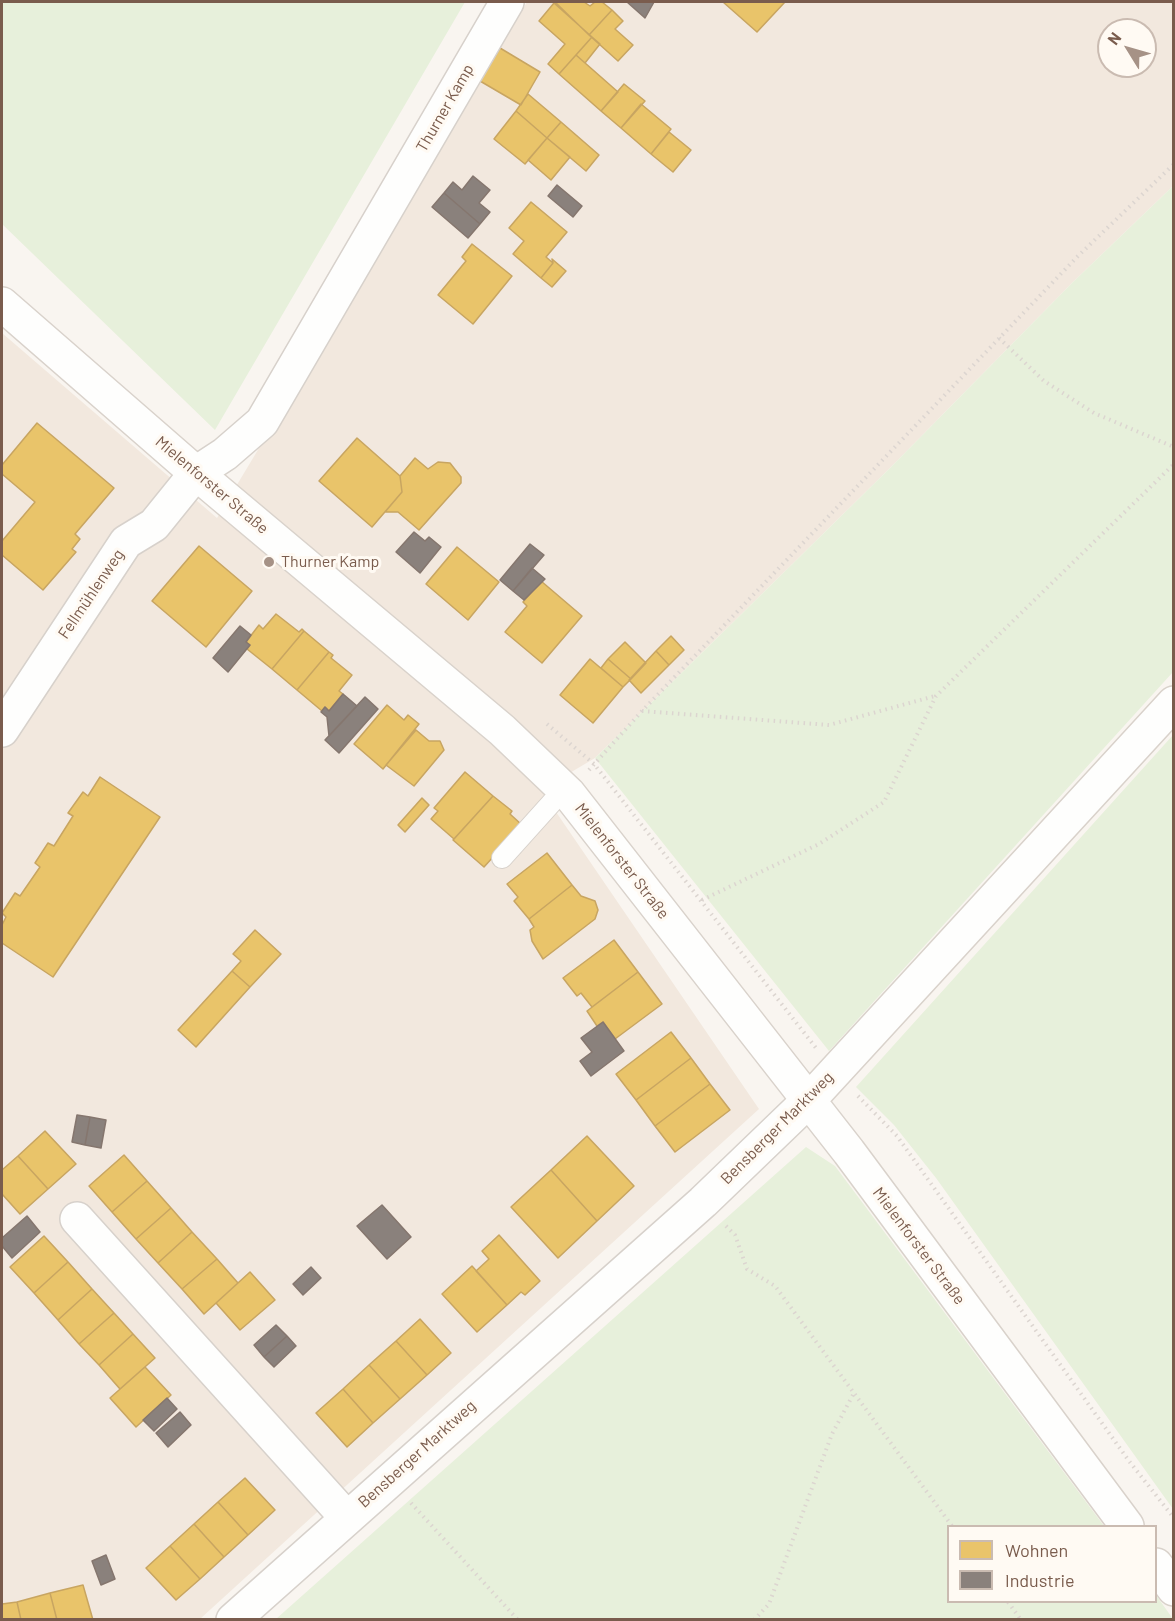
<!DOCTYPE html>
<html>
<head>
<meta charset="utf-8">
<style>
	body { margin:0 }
	#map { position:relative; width:1175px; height:1621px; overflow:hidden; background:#f9f5f0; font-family:Barlow,sans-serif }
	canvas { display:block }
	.frame { position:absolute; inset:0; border:3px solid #7a5c4d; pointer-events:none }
	.legend { position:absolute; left:947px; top:1525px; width:210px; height:78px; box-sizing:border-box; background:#fffaf3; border:2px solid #cabbb1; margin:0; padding:8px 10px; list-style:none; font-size:18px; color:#7a5c4d }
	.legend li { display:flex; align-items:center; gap:12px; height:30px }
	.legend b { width:30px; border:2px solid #cabbb1 }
	.north { position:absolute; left:1097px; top:18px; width:60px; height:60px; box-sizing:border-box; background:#fffaf3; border:2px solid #cabbb1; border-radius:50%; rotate:307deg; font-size:16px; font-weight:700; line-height:24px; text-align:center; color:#7a5c4d }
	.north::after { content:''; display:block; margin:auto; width:21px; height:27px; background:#a69286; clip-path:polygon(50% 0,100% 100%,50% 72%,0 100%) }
</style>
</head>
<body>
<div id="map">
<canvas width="1175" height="1621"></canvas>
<div class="frame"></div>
<ul class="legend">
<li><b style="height:16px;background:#e9c46a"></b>Wohnen</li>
<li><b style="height:16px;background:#8a817c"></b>Industrie</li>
</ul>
<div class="north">N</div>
</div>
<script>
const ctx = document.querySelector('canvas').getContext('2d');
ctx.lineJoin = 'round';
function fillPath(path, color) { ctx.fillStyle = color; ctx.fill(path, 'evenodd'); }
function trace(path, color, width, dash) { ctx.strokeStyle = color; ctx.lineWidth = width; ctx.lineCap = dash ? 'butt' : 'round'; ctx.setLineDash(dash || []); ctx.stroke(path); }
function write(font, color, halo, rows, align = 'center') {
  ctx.font = font + ' Barlow,sans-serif'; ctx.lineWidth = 6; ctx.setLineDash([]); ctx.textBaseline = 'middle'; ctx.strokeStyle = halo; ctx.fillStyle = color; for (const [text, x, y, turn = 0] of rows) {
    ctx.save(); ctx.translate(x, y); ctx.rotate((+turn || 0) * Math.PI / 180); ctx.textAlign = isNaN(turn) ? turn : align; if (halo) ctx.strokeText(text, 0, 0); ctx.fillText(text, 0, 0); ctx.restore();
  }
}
const residential = new Path2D(`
	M527,2H1173V186L1073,282L890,468L595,758L541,790L759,1109L200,1619H2V333L217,518ZM1109,30H1145V66H1109Z`);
const green = new Path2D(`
	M2,2H465L215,430L2,224Z
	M1173,186V672L829,1051L595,758L890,468L1073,282Z
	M1173,735V1509L936,1178L894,1125L856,1087Z
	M806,1147L835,1166L1104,1526H948V1602H1156V1595L1173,1619H276Z`);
const homes = new Path2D(`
	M555,2H584L590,6L595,2H602L612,10L589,35Z
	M723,2H785L757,32Z
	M554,3L592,37L559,74L548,64L565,44L539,21Z
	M612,10L623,21L615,29L633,45L618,61L589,35Z
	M592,37L600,44L585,63L576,55Z
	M500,48L540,72L521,105L480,81Z
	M576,55L618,92L601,111L559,74Z
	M624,84L645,101L621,128L601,111Z
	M528,94L561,122L547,138L516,111Z
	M641,104L671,129L651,154L621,128Z
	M516,111L547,138L525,164L494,139Z
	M561,122L599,155L586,171L547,138Z
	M669,132L691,150L673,172L651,154Z
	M547,138L570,157L551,180L528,160Z
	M531,202L567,232L546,257L553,263L541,278L513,254L524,241L509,228Z
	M472,244L512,276L473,324L438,295L466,261L462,257Z
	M552,259L566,271L552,287L541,278L553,263Z
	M37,423L114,488L75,534L80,539L72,549L76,552L43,590L2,555V541L35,502L2,474V465Z
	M357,438L400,476L402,492L372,527L319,481Z
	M415,458L428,469L438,462L450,463L461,477V483L419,530L398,512H385L402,492L400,476Z
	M199,546L252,591L206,647L152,601Z
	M457,547L499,582L468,620L426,584Z
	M541,581L582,616L542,663L505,632L527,606L523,602Z
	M276,614L299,632L302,629L304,631L272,669L247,649L250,645L246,642L259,625L263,629Z
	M304,631L329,652L297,690L272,669Z
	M671,636L684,650L669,665L656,651Z
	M625,642L646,663L631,679L608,659Z
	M656,651L669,665L641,693L629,680Z
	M329,652L333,655L331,658L352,675L339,691L343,694L329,711L325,707L322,711L297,690Z
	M590,659L623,687L593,723L560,695Z
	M608,659L631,679L623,687L601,668Z
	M387,705L404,720L408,715L419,724L383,769L354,744Z
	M416,730L429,741H440L444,750L414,786L386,765Z
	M465,772L493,796L454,839L431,819L438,811L434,808Z
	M100,777L160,817L53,977L2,943V925L6,917L2,913L15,893L20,896L40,867L35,863L48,843L54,846L73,816L68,813L83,792L88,796Z
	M493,796L512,811L510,814L522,825L484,867L453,840Z
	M422,798L429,805L405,832L398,825Z
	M547,853L572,885L529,919L514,901L518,897L507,884Z
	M572,885L581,896L595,901L598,910L595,919L543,959L532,941L530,930L534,927L529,919Z
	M255,930L281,954L250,987L232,971L241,961L233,954Z
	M614,940L638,972L592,1007L581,993L577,996L563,978Z
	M232,971L250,987L196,1047L178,1030Z
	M638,972L662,1004L615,1039L603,1022L597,1026L587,1011Z
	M671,1032L691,1058L636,1100L616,1074Z
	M691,1058L710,1084L655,1126L636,1100Z
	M710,1084L730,1110L675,1152L655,1126Z
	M45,1131L76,1164L48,1189L18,1156Z
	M587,1136L634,1186L597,1221L551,1170Z
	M124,1155L147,1181L112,1212L89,1186Z
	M18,1156L48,1189L20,1214L2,1194V1170Z
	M551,1170L597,1221L558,1258L511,1207Z
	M147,1181L171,1208L136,1239L112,1212Z
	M171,1208L192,1232L158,1263L136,1239Z
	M192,1232L217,1259L182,1289L158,1263Z
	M499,1235L540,1281L525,1295L521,1292L507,1305L476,1271L489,1259L482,1251Z
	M44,1236L68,1262L34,1293L10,1267Z
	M217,1259L238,1283L204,1314L182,1289Z
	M68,1262L92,1289L58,1320L34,1293Z
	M472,1266L507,1305L477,1332L442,1294Z
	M250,1272L275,1300L240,1330L216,1303Z
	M92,1289L114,1313L79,1344L58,1320Z
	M114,1313L133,1334L99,1365L79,1344Z
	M420,1319L451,1353L427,1375L396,1341Z
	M133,1334L155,1358L120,1389L99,1365Z
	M396,1341L427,1375L400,1399L369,1365Z
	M369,1365L400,1399L373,1423L343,1389Z
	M145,1367L171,1395L136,1427L110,1398Z
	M343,1389L373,1423L347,1447L316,1413Z
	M245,1478L275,1510L248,1535L218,1502Z
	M218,1502L248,1535L224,1557L194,1524Z
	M194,1524L224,1557L200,1579L170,1546Z
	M170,1546L200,1579L176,1600L146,1568Z
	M83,1585L93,1620H57L50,1593Z
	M50,1593L57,1620H21L17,1602Z
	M17,1602L21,1620H2V1604Z`);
const industry = new Path2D(`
	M627,2H654L645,18Z
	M473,176L490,190L479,203L490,212L480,224L444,193L453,182L462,190Z
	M557,185L582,206L573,217L548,196Z
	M444,193L480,224L468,238L432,207Z
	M414,532L425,541L429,537L441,547L420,573L396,552Z
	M530,544L544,555L513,591L500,580Z
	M532,568L545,579L524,600L513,591Z
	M240,626L251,635L246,642L250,645L228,672L213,658Z
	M343,694L357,706L329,736L327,717L321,712L325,707L329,711Z
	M365,697L378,709L339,753L325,740Z
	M603,1022L624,1051L591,1076L580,1061L592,1052L581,1038Z
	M77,1115L90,1117L85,1145L72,1142Z
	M90,1117L106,1120L101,1148L85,1145Z
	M382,1205L411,1237L387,1259L357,1226Z
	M27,1216L40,1232L12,1258L2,1246V1238Z
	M311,1267L321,1278L303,1295L293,1284Z
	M276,1325L287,1336L264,1357L254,1345Z
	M287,1336L296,1346L274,1367L264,1357Z
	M167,1398L177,1409L154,1431L143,1420Z
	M180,1412L191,1425L168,1447L156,1433Z
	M106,1555L115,1579L101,1585L92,1561Z`);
const path = new Path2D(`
	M999,338L1044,381L1094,413L1174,447
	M642,711L829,725L935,696
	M547,724L594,764L816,1048
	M589,770L642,711L1078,256L1174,164
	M702,900L819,844L884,802L936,696L1174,464
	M858,1096L897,1136L1129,1461L1174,1518
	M726,1226L735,1235L747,1269L775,1286L952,1526
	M411,1503L518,1620
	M1008,1602L1021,1620
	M754,1620L769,1604L832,1434L854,1393`);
const lane = new Path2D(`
	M502,858L564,789`);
const street = new Path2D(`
	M2,730L126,542L154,525L196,473L225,454L262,422L507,2
	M77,1219L346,1517
	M233,1620L703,1202L809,1100`);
const secondary = new Path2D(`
	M2,304L196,473L502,730L569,794L849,1152L1127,1526
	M809,1100L1174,703
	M1156,1565L1174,1589`);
const markers = [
	[269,562,6,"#a69286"]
];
const streetNames = [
	["Thurner Kamp",445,108,-60],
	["Mielenforster Straße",212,485,40],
	["Fellmühlenweg",91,594,-56],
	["Mielenforster Straße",622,861,52],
	["Bensberger Marktweg",777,1128,-45],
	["Mielenforster Straße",919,1246,53],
	["Bensberger Marktweg",417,1454,-42]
];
const poiNames = [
	["Thurner Kamp",281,562]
];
fillPath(residential, '#f2e8de');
fillPath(green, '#e7f0db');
fillPath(homes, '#e9c46a');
trace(homes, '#c8a561', 1.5);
fillPath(industry, '#8a817c');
trace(industry, '#85766e', 1.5);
trace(lane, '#d7d1cb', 22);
trace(street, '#d7d1cb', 36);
trace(secondary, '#d9d2cb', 36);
trace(path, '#dcd5d0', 4, [1.5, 4.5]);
trace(lane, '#fefefd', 20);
trace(street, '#fefefd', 33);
trace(secondary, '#fefefd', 33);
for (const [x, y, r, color] of markers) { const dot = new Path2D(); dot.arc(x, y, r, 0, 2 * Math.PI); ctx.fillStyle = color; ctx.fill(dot); trace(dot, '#fffaf3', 2); }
write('16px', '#7a5c4d', '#fffaf3', streetNames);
write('16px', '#7a5c4d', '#fffaf3', poiNames, 'left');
</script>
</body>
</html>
